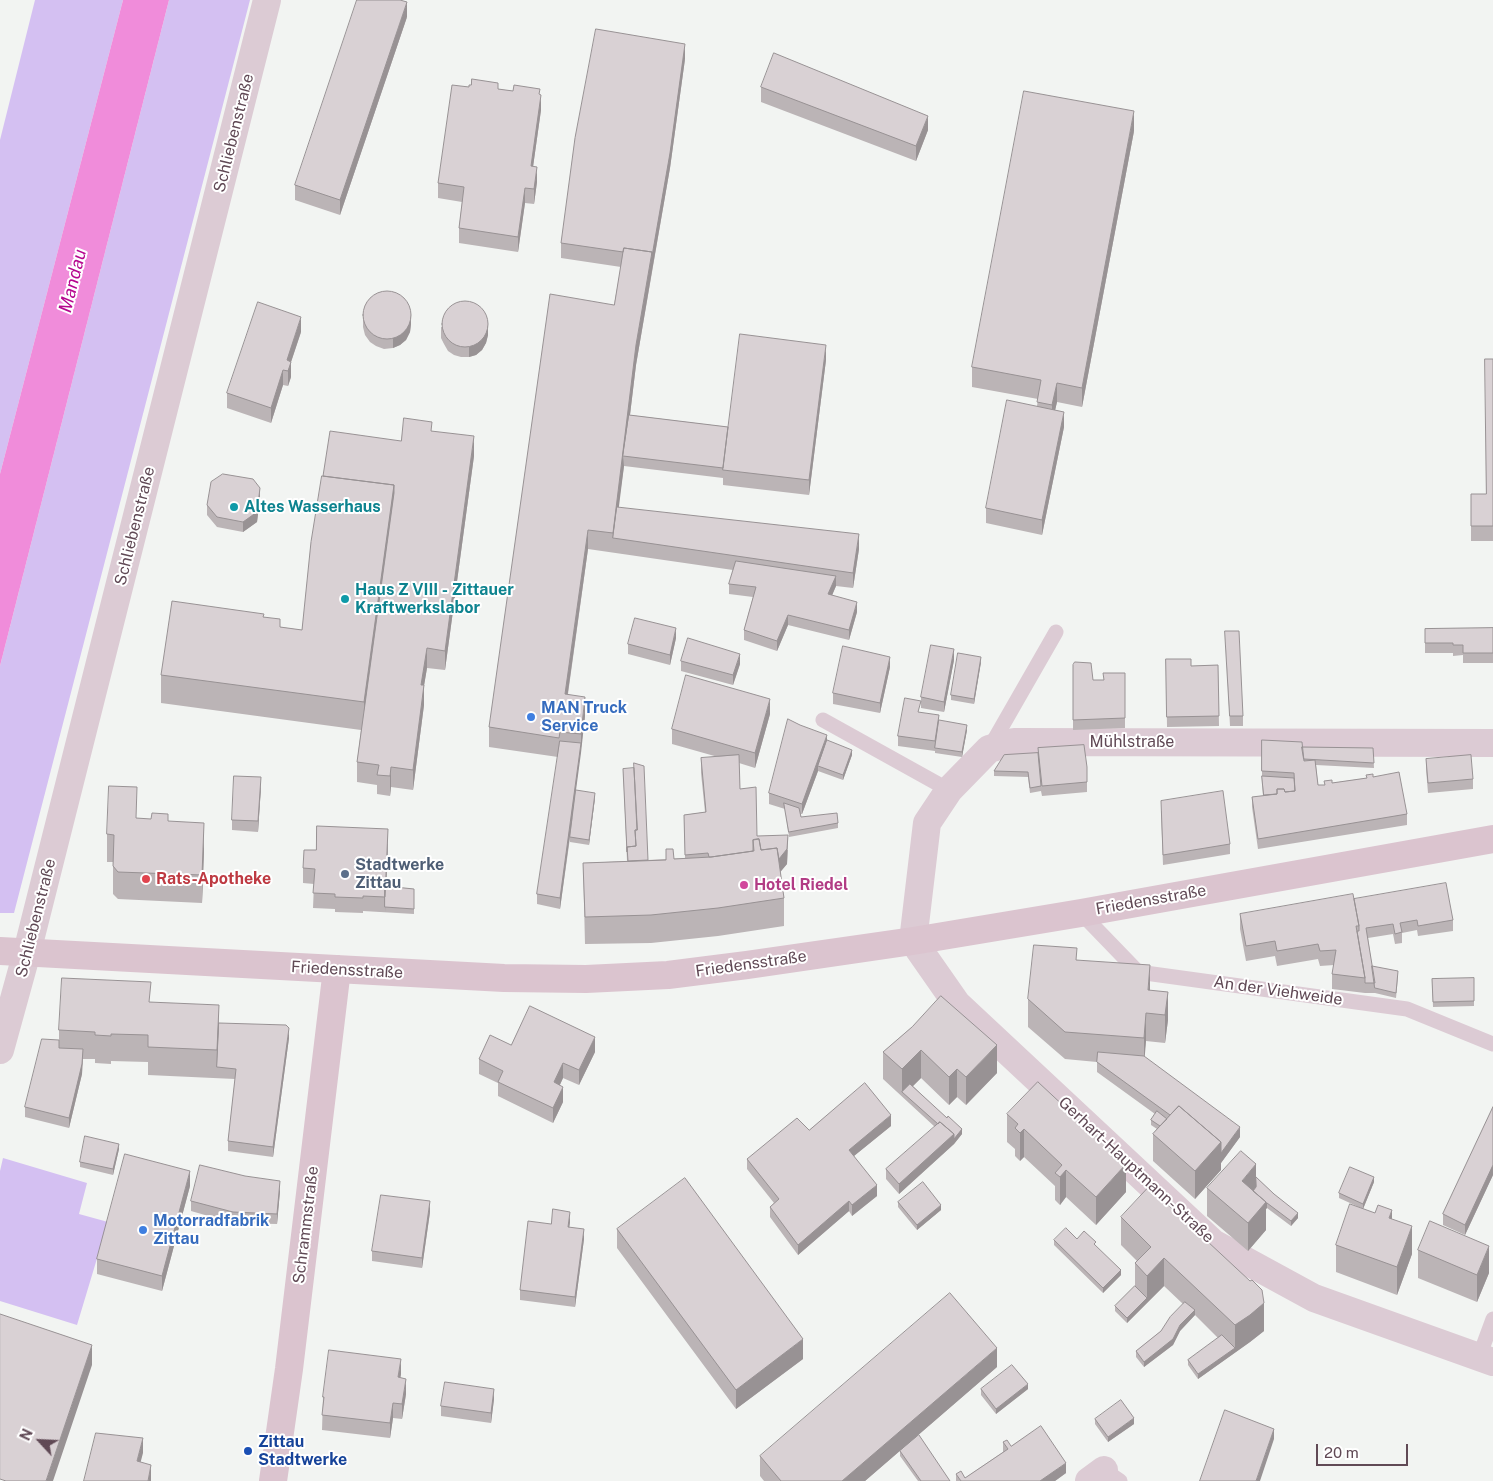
<!DOCTYPE html>
<html>
<head>
<meta charset="utf-8">
<style>
	body { margin:0 }
	#map { position:relative; width:1493px; height:1481px; overflow:hidden; background:#f2f4f2; font-family:"Public Sans",sans-serif }
	canvas { display:block }
	.north { position:absolute; left:15px; top:1416px; width:50px; height:50px; -webkit-text-stroke:4px #fff; paint-order:stroke; rotate:295deg; font-size:14px; font-weight:700; line-height:20px; text-align:center; color:#604955 }
	.north::after { content:''; display:block; margin:auto; width:18px; height:22px; background:#604955; clip-path:polygon(50% 0,100% 100%,50% 72%,0 100%) }
	.scale { position:absolute; left:1316px; top:1444px; width:92px; height:22px; box-sizing:border-box; border:2px solid #604955; border-top:0; padding-left:6px; font-size:15px; line-height:18px; white-space:nowrap; color:#604955; -webkit-text-stroke:4px #fff; paint-order:stroke }
</style>
</head>
<body>
<div id="map">
<canvas width="1493" height="1481"></canvas>
<div class="north">N</div>
<div class="scale">20 m</div>
</div>
<script>
const ctx = document.querySelector('canvas').getContext('2d');
ctx.lineJoin = 'round';
function fillPath(path, color) { ctx.fillStyle = color; ctx.fill(path, 'evenodd'); }
function trace(path, color, width, dash) { ctx.strokeStyle = color; ctx.lineWidth = width; ctx.lineCap = dash ? 'butt' : 'round'; ctx.setLineDash(dash || []); ctx.stroke(path); }
function write(font, color, halo, rows, align = 'center') {
  ctx.font = font + ' "Public Sans",sans-serif'; ctx.lineWidth = 4; ctx.setLineDash([]); ctx.textBaseline = 'middle'; ctx.strokeStyle = halo; ctx.fillStyle = color; for (const [text, x, y, turn = 0] of rows) {
    ctx.save(); ctx.translate(x, y); ctx.rotate((+turn || 0) * Math.PI / 180); ctx.textAlign = isNaN(turn) ? turn : align; if (halo) ctx.strokeText(text, 0, 0); ctx.fillText(text, 0, 0); ctx.restore();
  }
}
const green = new Path2D(`
	M35,0H123L0,474V140Z
	M169,0H250L14,913H0V666Z
	M3,1158L87,1183L79,1214L108,1222L77,1325L0,1301V1171Z`);
const water = new Path2D(`
	M123,0H169L0,666V474Z`);
const service = new Path2D(`
	M823,720L949,790
	M989,749L1056,632
	M1081,913L1138,972L1407,1009L1493,1044
	M1479,1357L1493,1319
	M1104,1470L1120,1481`);
const minor = new Path2D(`
	M1493,743L1014,742L989,749L949,790L927,823L913,941L957,1004L1213,1243L1314,1298L1493,1362
	M0,1050L27,952L267,0
	M1089,1481L1104,1470`);
const secondary = new Path2D(`
	M0,951L504,978L586,979L668,975L747,965L913,941L1081,913L1493,839
	M273,1481L289,1369L337,969`);
const wall = new Path2D(`
	M407,17L340,215L295,200V185Z
	M685,59L670,168L636,365L630,415L728,427L826,360L809,495L723,485V478L624,466L618,508L859,549L853,588L836,586L832,595L857,612L849,640L788,625L777,651L744,640V630L753,597L729,594V584L733,570L588,549L568,694L585,716L572,818L595,798L589,845L570,842V838L560,909L537,904V894L558,757L489,747V727L614,305L621,267L561,258V243Z
	M469,87L498,89L540,95L541,110L533,167L537,182L534,204L525,203L518,252L459,243V228L462,202L438,198V183Z
	M761,87L928,130L916,161L761,102Z
	M1134,131L1082,407L1057,402L1055,410L1064,427L1042,535L986,523V508L1037,406L1038,399L972,387V367Z
	M363,317L411,324L410,332L406,340L400,345L393,348L384,349L376,346L370,342L365,335L363,327Z
	M441,327L488,335L486,343L482,350L476,355L469,357H461L454,355L448,351L444,344L441,338Z
	M301,332L291,362V377L288,386L283,385L271,423L227,408V393Z
	M1493,359V541H1471V494H1486Z
	M432,431L474,456L445,670L427,668L424,685V705L413,790L391,787L390,796L377,794V785L357,782V762L361,730L161,703V675L264,617L280,627L302,630L323,476L401,441Z
	M260,499L257,522L243,532L217,527L207,515V505Z
	M1493,628V663H1463V655L1453,656V653H1425V629Z
	M1225,631L1243,716V726H1230Z
	M676,638L670,665L628,654V644Z
	M1166,659L1191,666L1218,665L1219,726L1167,727Z
	M954,660L944,712L921,708V697Z
	M681,661L740,664L733,685L681,671Z
	M981,662L974,704L951,700V695Z
	M1073,665L1093,680H1103L1125,673V728L1073,730Z
	M890,667L880,713L833,704V693Z
	M920,712L939,720L967,730L962,757L935,753V751L898,746V736Z
	M770,714L755,768L739,763L740,789L757,836L788,850L787,864L780,872L784,898V926L718,936L651,943L585,944L583,863L627,861L623,769L648,860L685,858L684,815L705,812L701,773V758L718,757L672,744V729Z
	M827,740L852,755L843,780L818,771L802,814H800L801,817L838,823V828L789,837L785,809L769,804V793Z
	M1262,740L1302,747L1373,748L1374,768L1316,765L1318,785H1324L1332,783L1373,777L1407,814V825L1258,849L1252,807V797L1263,796L1262,781Z
	M1038,748L1087,767V792L1042,796L1041,791L1030,793L1028,777L994,776V771L1038,753Z
	M1426,759L1473,779V789L1428,793L1426,769Z
	M261,787L258,832L232,830V820Z
	M1161,811L1230,844V854L1163,865Z
	M136,818L168,821L204,851L202,903L118,899L113,894V862H107V834Z
	M388,844L386,886L414,889V914L363,911V913L335,912V909L313,908L314,884L303,883V868L316,850Z
	M1354,899L1453,920V931L1418,936L1417,930L1402,933V943L1395,944L1393,934L1368,938L1372,966L1398,977L1396,998L1375,993H1365L1332,989V974L1334,965L1320,966L1318,959L1277,966L1275,956L1246,961L1240,929V914Z
	M1077,960L1150,991L1168,992V1020L1165,1043L1146,1041L1144,1056L1240,1137L1221,1163V1162V1170L1195,1199L1153,1161V1134L1157,1129L1151,1125V1120L1155,1114L1097,1072V1062L1065,1059L1028,1027V999Z
	M1474,978V1006L1433,1007L1432,979Z
	M151,1002L219,1023L289,1038L273,1157L228,1151V1141L235,1079L148,1075V1062L111,1061V1064L95,1063V1059H83L82,1074L69,1128L25,1117V1107L59,1040V1030Z
	M912,1027L997,1073L966,1105L957,1097L949,1105L921,1078L913,1086L962,1134L954,1144L899,1194L886,1179V1169L935,1127L883,1079V1052Z
	M511,1045L595,1052L579,1085L563,1078L560,1085L563,1102L553,1123L498,1096V1083L479,1074V1059Z
	M1493,1107V1175L1465,1235L1443,1225V1214Z
	M1007,1114L1126,1192L1096,1225L1066,1197L1060,1205L1055,1200V1186L1024,1157L1020,1161L1015,1156V1149L1007,1142Z
	M891,1126L854,1156L877,1196L852,1216L849,1211L798,1255L770,1217V1207L774,1203L747,1169V1159L809,1130Z
	M119,1149L113,1175L80,1167V1162Z
	M1256,1177L1298,1218L1291,1226L1267,1208L1266,1209V1230L1248,1251L1207,1216V1188Z
	M1374,1182L1363,1209L1412,1254L1397,1295L1336,1272V1245L1361,1208L1339,1198V1193Z
	M190,1186L162,1291L97,1274V1259Z
	M280,1191L277,1224L233,1223L191,1211V1201Z
	M898,1202L941,1210L917,1230L898,1207Z
	M430,1212L422,1268L372,1261V1251Z
	M1121,1217L1264,1331L1250,1342L1198,1379L1188,1365V1360L1218,1338L1195,1315L1180,1331L1173,1345L1144,1367L1136,1357V1351L1161,1331L1183,1304L1164,1286L1127,1323L1115,1311V1306L1135,1286V1263L1137,1261L1121,1245Z
	M570,1222L569,1227L584,1239L575,1307L520,1300V1290L551,1224Z
	M617,1229L803,1359L736,1409L617,1248Z
	M1077,1239L1096,1246L1121,1275L1103,1293L1054,1245V1240Z
	M1418,1250L1489,1273L1477,1302L1418,1278Z
	M997,1367L865,1481H764L760,1476V1456Z
	M401,1374L400,1378L406,1394L402,1419L393,1418L390,1438L322,1430L323,1397Z
	M981,1389H1028L996,1414L981,1395Z
	M494,1399L491,1423L441,1416V1406Z
	M1095,1419L1134,1424L1108,1442L1095,1424Z
	M1003,1442L1011,1446L1066,1473L1055,1481H956V1474L965,1478L1003,1452Z
	M900,1451L950,1481H918L900,1456Z`);
const shadedWall = new Path2D(`
	M407,2V17L340,215V200Z
	M685,44V59L670,168L652,271V256Z
	M541,95V110L531,181V166Z
	M1134,111V131L1082,407V388Z
	M928,116V130L916,161V146Z
	M537,167V182L534,204V189Z
	M525,188V203L518,252V237Z
	M652,252V271L636,365L625,456H623L624,466L615,538H613V533L636,345Z
	M411,314V324L410,332L406,340L400,345L393,348V338Z
	M301,317V332L288,371L287,360Z
	M488,325V335L486,343L482,350L476,355L469,357V347Z
	M826,345V360L809,495V480Z
	M291,362V377L288,386V371Z
	M283,370V385L271,423V408Z
	M1057,383V402L1052,424V405Z
	M1064,412V427L1042,535V520Z
	M474,436V456L445,670V651Z
	M394,485V512L364,730V702Z
	M260,488V499L257,522L243,532V522Z
	M588,530V549L565,713V694Z
	M859,534V549L853,588V573Z
	M836,576V586L828,605V594Z
	M857,602V612L849,640V630Z
	M788,615V625L777,651V641Z
	M676,628V638L670,665V655Z
	M427,648V668L421,704V685Z
	M954,649V660L944,712V702Z
	M740,654V664L733,685V675Z
	M890,657V667L880,713V703Z
	M981,657V662L974,704V699Z
	M424,685V705L413,790V770Z
	M585,697V716L581,753L560,909V898L581,743V734Z
	M770,699V714L755,768V753Z
	M967,725V730L962,757V752Z
	M827,735V745L818,766V771L802,814V804Z
	M852,750V755L843,780V775Z
	M391,767V787L390,796V776Z
	M261,777V787L258,832V821Z
	M595,793V798L589,845V840Z
	M204,823V851L202,903V875Z
	M388,829V844L385,912V897Z
	M788,835L787,864L777,876V861Z
	M1150,965V993L1148,990Z
	M1168,992V1020L1165,1043V1015Z
	M219,1005V1033L217,1067V1050Z
	M1146,1013V1041L1144,1066V1038Z
	M289,1028V1038L273,1157V1147Z
	M595,1037V1052L579,1085V1070Z
	M997,1045V1073L966,1105V1077Z
	M83,1049L82,1074L69,1128V1118Z
	M921,1050V1078L905,1094L902,1092V1069Z
	M563,1063V1078L554,1097V1082Z
	M957,1069V1097L949,1105V1077Z
	M563,1087V1102L553,1123V1108Z
	M891,1115V1126L849,1160V1150Z
	M1240,1127V1137L1221,1163V1153Z
	M962,1129V1134L954,1144L899,1194V1184L954,1134Z
	M1024,1129V1157L1020,1161V1133Z
	M1221,1142V1170L1195,1199V1171Z
	M119,1144V1149L113,1175V1169Z
	M1126,1164V1192L1096,1225V1197Z
	M1256,1164V1192L1244,1206L1242,1181Z
	M1493,1165V1175L1465,1235V1225Z
	M1066,1170V1197L1060,1205V1177Z
	M190,1171V1186L162,1291V1276Z
	M1374,1177V1182L1363,1209V1204Z
	M280,1181V1191L277,1224V1214Z
	M877,1185V1196L852,1216V1205Z
	M430,1201V1212L422,1268V1258Z
	M849,1201V1211L798,1255V1245Z
	M1266,1202L1267,1203V1208L1266,1209V1230L1248,1251V1223Z
	M941,1205V1210L917,1230V1225Z
	M1392,1210V1238L1389,1218Z
	M570,1212V1222L568,1237V1227Z
	M1298,1213V1218L1291,1226V1221Z
	M1412,1226V1254L1397,1295V1267Z
	M584,1229V1239L575,1307V1297Z
	M1489,1246V1273L1477,1302V1275Z
	M1164,1258V1286L1127,1323V1318L1147,1298V1276Z
	M1121,1270V1275L1103,1293V1288Z
	M1264,1303V1331L1250,1342L1198,1379V1374L1235,1348V1325Z
	M1195,1310V1315L1180,1331L1173,1345L1144,1367V1362Z
	M803,1339V1359L736,1409V1390Z
	M92,1345V1365L53,1481H46Z
	M997,1348V1367L865,1481H842Z
	M401,1359V1374L398,1392V1377Z
	M406,1379V1394L402,1419V1404Z
	M1028,1384V1389L996,1414V1409Z
	M494,1389V1399L491,1423V1413Z
	M393,1403V1418L390,1438V1423Z
	M1134,1418V1424L1108,1442V1437Z
	M1274,1429V1439L1260,1481H1256Z
	M143,1438V1453L137,1476V1461Z
	M1066,1463V1473L1055,1481H1040Z
	M151,1465V1481H148Z`);
const building = new Path2D(`
	M357,0H400L407,2L340,200L295,185Z
	M596,29L685,44L670,153L652,256V252L624,248L623,252L561,243L575,138Z
	M774,53L928,116L916,146L761,87Z
	M472,79L498,83V89L513,91L514,85L540,89L539,94L541,95L531,166L537,167L534,189L525,188L518,237L459,228L464,187L438,183L452,85L469,87V85H471Z
	M1024,91L1134,111L1082,388L1057,383L1052,405L1037,402L1041,380L972,367Z
	M624,248L652,252L636,345L613,533L588,530L565,694L585,697L581,734L560,732L559,738L489,727L550,294L614,305Z
	M363 315a24 24 0 1 1 48 0a24 24 0 1 1-48 0Z
	M442 324a23 23 0 1 1 46 0a23 23 0 1 1-46 0Z
	M258,302L301,317L287,360L291,362L288,371L283,370L271,408L227,393Z
	M740,334L826,345L809,480L723,470Z
	M1485,359H1493V526H1471V494H1486Z
	M1007,400L1064,412L1042,520L986,508Z
	M629,415L728,427L723,468L623,456Z
	M404,418L432,422L431,431L474,436L445,651L427,648L421,685H424L413,770L391,767L390,776L377,775L379,765L357,762L394,493V485L323,476L330,431L401,441Z
	M223,474L253,479L260,488L257,512L243,522L217,517L207,505L211,482Z
	M322,476L394,485L364,702L161,675L172,601L264,614L263,617L280,619V627L302,630L311,542Z
	M617,507L859,534L853,573L613,538Z
	M736,561L836,576L828,594L857,602L849,630L788,615L777,641L744,630L756,587L729,584Z
	M635,618L676,628L670,655L628,644Z
	M1493,628V653H1463V645H1453V643H1425V629Z
	M1225,631H1239L1243,716H1230Z
	M688,638L740,654L733,675L681,661Z
	M931,645L954,649L944,702L921,697Z
	M843,646L890,657L880,703L833,693Z
	M958,653L981,657L974,699L951,695Z
	M1166,659H1191V666L1218,665L1219,716L1167,717Z
	M1075,662L1091,663L1093,680H1104L1103,673H1125V718L1073,720V665Z
	M686,675L770,699L755,753L672,729Z
	M905,698L921,701L918,712L939,715L935,741L898,736Z
	M788,719L800,725L827,735L802,804L769,793Z
	M939,720L967,725L962,752L935,748Z
	M827,740L852,750L843,775L818,766Z
	M1262,740L1302,742L1304,761L1315,760L1318,785H1325L1324,781L1332,780V783L1367,778L1366,775L1373,774V777L1399,772L1407,814L1258,839L1252,797L1277,794V789H1284L1285,792L1295,791L1294,773L1262,771Z
	M560,741L581,743L560,898L537,894Z
	M1084,745L1087,767V782L1042,786L1038,748Z
	M1302,747L1373,748L1374,763L1304,759Z
	M1038,753L1041,786L1030,788L1028,772L994,771L1004,755Z
	M739,755L740,789L756,787L757,836L788,835L787,849L779,859L777,848L761,850L759,839L753,840V851L711,857H709L708,853L685,855L684,815L706,812L701,758Z
	M1471,755L1473,779L1428,783L1426,759Z
	M634,763L644,766L648,860L628,861L627,847L636,846L635,830H637Z
	M634,768L637,830H635L636,846L627,847V852L623,769Z
	M234,776L261,777L258,821L232,820Z
	M1262,776L1294,778L1295,791L1285,792L1284,789H1277V794L1264,795Z
	M109,786L137,787L136,818L151,819L152,813L168,814V821L204,823L202,875L118,872L113,866L114,835L107,834Z
	M576,790L595,793L589,840L570,837Z
	M1223,791L1230,844L1163,855L1161,801Z
	M784,803L799,808L801,817L837,813L838,823L789,832Z
	M317,826L388,829L385,897L363,896V898L335,897V894L313,893L315,869L303,868L304,850H316Z
	M759,839L761,850L777,848L784,898L718,908L651,915L585,917L583,863L666,860V849H673L674,859L711,857L754,851L753,840Z
	M1446,883L1453,920L1418,926L1417,920L1400,923L1402,932L1395,934L1393,924L1366,928L1375,983H1365V978L1357,931H1359V926L1354,899Z
	M385,886L414,889V909L385,907Z
	M1353,894L1359,926H1356L1365,978L1332,974L1336,950L1320,951L1318,944L1277,951L1275,941L1246,946L1240,914Z
	M1034,945L1077,948L1076,960L1150,965L1148,990L1168,992L1165,1015L1146,1013L1144,1038L1065,1032L1028,999Z
	M1372,966L1398,971L1396,993L1375,988Z
	M62,978L151,982L149,1002L219,1005L217,1050L148,1047V1035L111,1034V1036L95,1035V1032L59,1030Z
	M1474,978V1001L1433,1002L1432,979Z
	M941,996L997,1045L966,1077L957,1069L949,1077L921,1050L902,1069L883,1052L912,1027Z
	M530,1006L595,1037L579,1070L563,1063L554,1082L563,1087L553,1108L498,1082L503,1071L479,1059L490,1035L511,1045Z
	M219,1023L286,1025L289,1028L273,1147L228,1141L236,1069L217,1067Z
	M42,1039L59,1040V1048L83,1049L82,1064L69,1118L25,1107Z
	M1098,1052L1144,1056L1240,1127L1221,1153V1142L1179,1106L1170,1115L1097,1062Z
	M1038,1082L1126,1164L1096,1197L1066,1170L1060,1177L1055,1173L1062,1165L1024,1129L1020,1133L1015,1128L1018,1124L1007,1114Z
	M865,1083L891,1115L849,1150L877,1185L852,1205L849,1201L798,1245L770,1207L779,1199L747,1159L797,1118L809,1130Z
	M910,1084L947,1118L948,1116L962,1129L954,1139V1134L940,1122L938,1124L902,1092Z
	M1179,1106L1221,1142L1195,1171L1153,1134Z
	M1493,1107V1165L1465,1225L1443,1214Z
	M1157,1111L1167,1119L1160,1126L1151,1120Z
	M940,1122L954,1134L899,1184L886,1169Z
	M85,1136L119,1144L113,1169L80,1162Z
	M1241,1151L1256,1164L1242,1181L1266,1202L1248,1223L1207,1188Z
	M125,1154L190,1171L162,1276L97,1259Z
	M200,1165L245,1176L280,1181L277,1214L233,1212L191,1201Z
	M1350,1167L1374,1177L1363,1204L1339,1193Z
	M1256,1177L1274,1194L1298,1213L1291,1221L1267,1203H1266V1202L1253,1191L1256,1187Z
	M685,1178L803,1339L736,1390L617,1229Z
	M923,1182L941,1205L917,1225L898,1202Z
	M1149,1187L1250,1281L1252,1280L1262,1290L1264,1303L1250,1315L1235,1325L1164,1258L1147,1276L1135,1263L1151,1247L1121,1217Z
	M381,1195L430,1201L422,1258L372,1251Z
	M1350,1204L1375,1213L1378,1205L1392,1210L1389,1218L1412,1226L1397,1267L1336,1245Z
	M553,1209L570,1212L568,1227L584,1229L575,1297L520,1290L528,1221L551,1224Z
	M1430,1221L1489,1246L1477,1275L1418,1250Z
	M1066,1228L1077,1239L1084,1231L1096,1242L1094,1244L1121,1270L1103,1288L1054,1240Z
	M1135,1286L1147,1298L1127,1318L1115,1306Z
	M950,1293L997,1348L842,1481H781L760,1456Z
	M1185,1302L1195,1310L1180,1325L1173,1339L1144,1362L1136,1351L1161,1331L1170,1317Z
	M0,1314L92,1345L46,1481H6L0,1479Z
	M1222,1335L1235,1348L1198,1374L1188,1360Z
	M329,1350L401,1359L398,1377L406,1379L402,1404L393,1403L390,1423L322,1415L324,1397H323Z
	M1012,1365L1028,1384L996,1409L981,1389Z
	M445,1382L494,1389L491,1413L441,1406Z
	M1121,1400L1134,1418L1108,1437L1095,1419Z
	M1225,1410L1274,1429L1256,1481H1200Z
	M1041,1426L1066,1463L1040,1481H961L956,1474L961,1471L965,1478L1008,1449L1003,1442L1007,1440L1011,1446Z
	M96,1433L143,1438L137,1461L151,1465L148,1481H84Z
	M919,1435L950,1481H921L900,1451Z`);
const markers = [
	[234,507,5,"#0f9aa8"],
	[345,599,5,"#0f9aa8"],
	[531,717,5,"#3f7fe0"],
	[345,874,5,"#5c6f8a"],
	[146,879,5,"#e0444e"],
	[744,885,5,"#d1479c"],
	[143,1230,5,"#3f7fe0"],
	[248,1451,5,"#1a4fb4"]
];
const streetNames = [
	["Schliebenstraße",234,133,-76],
	["Schliebenstraße",135,526,-76],
	["Mühlstraße",1132,742],
	["Friedensstraße",1151,900,-10],
	["Schliebenstraße",36,918,-76],
	["Friedensstraße",751,964,-8],
	["Friedensstraße",347,970,3],
	["An der Viehweide",1278,991,8],
	["Gerhart-Hauptmann-Straße",1136,1170,43],
	["Schrammstraße",306,1225,-83]
];
const cultureNames = [
	["Altes Wasserhaus",244,507],
	["Haus Z VIII - Zittauer",355,590],
	["Kraftwerkslabor",355,608]
];
const shopNames = [
	["MAN Truck",541,708],
	["Service",541,726],
	["Motorradfabrik",153,1221],
	["Zittau",153,1239]
];
const serviceNames = [
	["Stadtwerke",355,865],
	["Zittau",355,883]
];
const healthNames = [
	["Rats-Apotheke",156,879]
];
const hotelNames = [
	["Hotel Riedel",754,885]
];
const transitNames = [
	["Zittau",258,1442],
	["Stadtwerke",258,1460]
];
const waterNames = [
	["Mandau",73,281,-76]
];
fillPath(green, '#d4c0f2');
fillPath(water, '#f08cda');
trace(service, '#dccbd4', 15);
trace(minor, '#dccbd4', 28);
trace(secondary, '#dbc4cf', 28);
fillPath(wall, '#bbb4b6');
fillPath(shadedWall, '#989294');
fillPath(building, '#d9d1d4');
trace(building, '#989294', 1);
for (const [x, y, r, color] of markers) { const dot = new Path2D(); dot.arc(x, y, r, 0, 2 * Math.PI); ctx.fillStyle = color; ctx.fill(dot); trace(dot, '#fff', 2); }
write('16px', '#604955', '#fff', streetNames);
write('bold 16px', '#0d838f', '#fff', cultureNames, 'left');
write('bold 16px', '#366cbe', '#fff', shopNames, 'left');
write('bold 16px', '#4e5e75', '#fff', serviceNames, 'left');
write('bold 16px', '#be3a42', '#fff', healthNames, 'left');
write('bold 16px', '#b23c85', '#fff', hotelNames, 'left');
write('bold 16px', '#164399', '#fff', transitNames, 'left');
write('italic 18px', '#b5078f', '#fff', waterNames);
</script>
</body>
</html>
